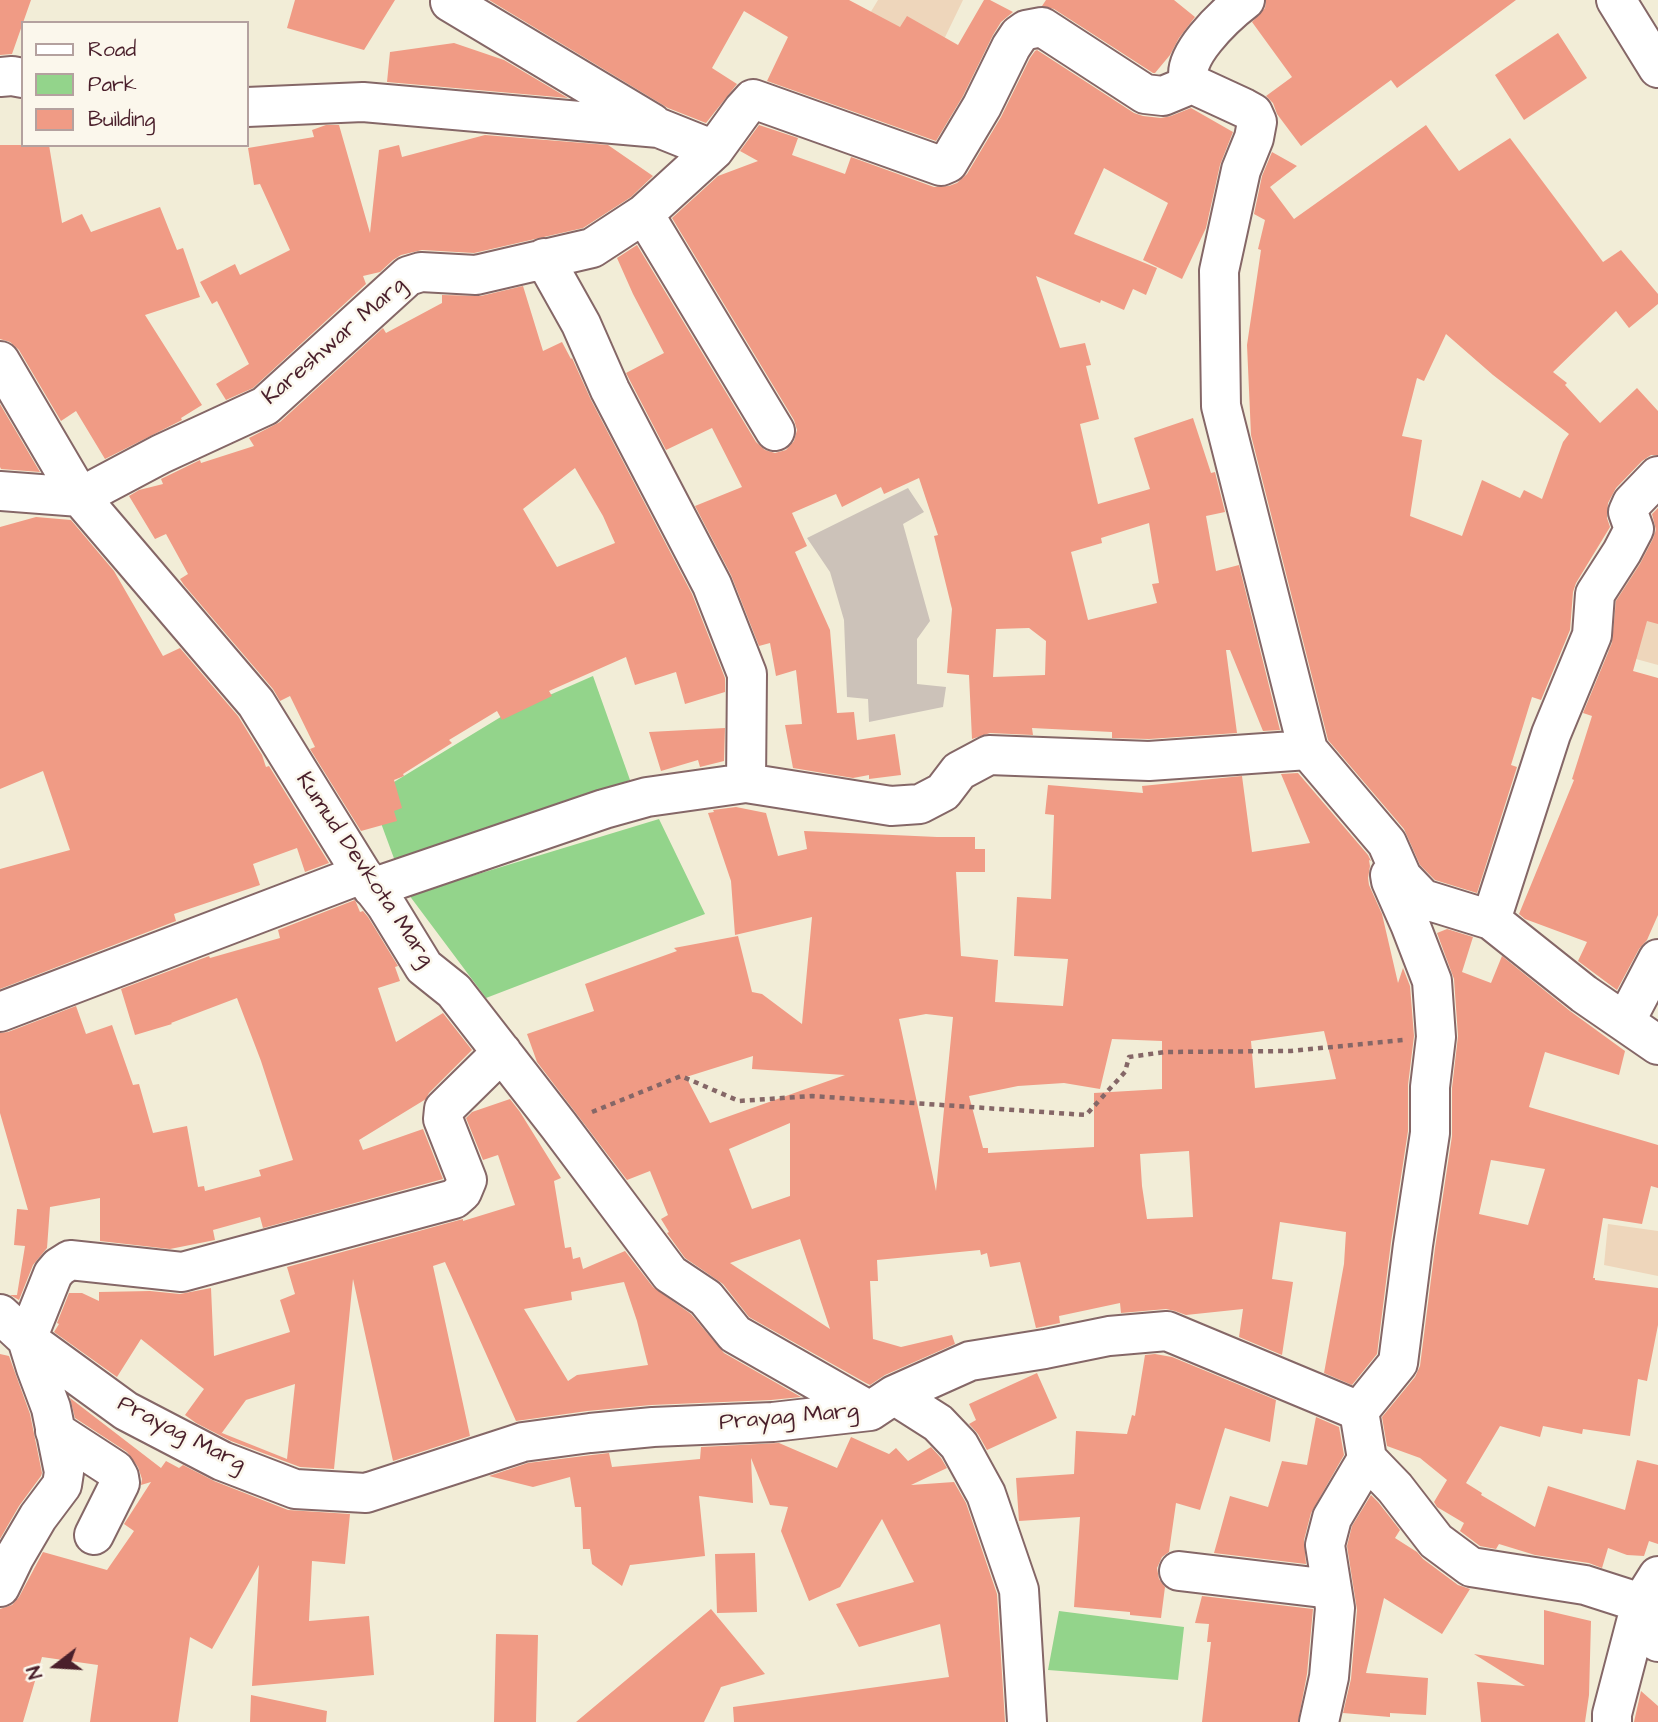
<!DOCTYPE html>
<html>
<head>
<meta charset="utf-8">
<style>
	body { margin:0 }
	#map { position:relative; width:1658px; height:1722px; overflow:hidden; background:#f2edd7; font-family:"Architects Daughter",sans-serif }
	canvas { display:block }
	.legend { position:absolute; left:21px; top:21px; width:228px; height:126px; box-sizing:border-box; background:#fbf7ec; border:2px solid #b4a19f; margin:0; padding:9px 12px; list-style:none; font-size:21px; color:#4a1f2b }
	.legend li { display:flex; align-items:center; gap:14px; height:35px }
	.legend b { width:35px; border:2px solid #b4a19f }
	.north { position:absolute; left:21px; top:1631px; width:70px; height:70px; -webkit-text-stroke:5px #fbf7ec; paint-order:stroke; rotate:253deg; font-size:19px; font-weight:700; line-height:28px; text-align:center; color:#4a1f2b }
	.north::after { content:''; display:block; margin:auto; width:24px; height:32px; background:#4a1f2b; clip-path:polygon(50% 0,100% 100%,50% 72%,0 100%) }
</style>
</head>
<body>
<div id="map">
<canvas width="1658" height="1722"></canvas>
<ul class="legend">
<li><b style="height:9px;background:#fff"></b>Road</li>
<li><b style="height:19px;background:#93d48b"></b>Park</li>
<li><b style="height:19px;background:#f09b85"></b>Building</li>
</ul>
<div class="north">N</div>
</div>
<script>
const ctx = document.querySelector('canvas').getContext('2d');
ctx.lineJoin = 'round';
function fillPath(path, color) { ctx.fillStyle = color; ctx.fill(path, 'evenodd'); }
function trace(path, color, width, dash) { ctx.strokeStyle = color; ctx.lineWidth = width; ctx.lineCap = dash ? 'butt' : 'round'; ctx.setLineDash(dash || []); ctx.stroke(path); }
function write(font, color, halo, rows, align = 'center') {
  ctx.font = font + ' "Architects Daughter",sans-serif'; ctx.lineWidth = 5; ctx.setLineDash([]); ctx.textBaseline = 'middle'; ctx.strokeStyle = halo; ctx.fillStyle = color; for (const [text, x, y, turn = 0] of rows) {
    ctx.save(); ctx.translate(x, y); ctx.rotate((+turn || 0) * Math.PI / 180); ctx.textAlign = isNaN(turn) ? turn : align; if (halo) ctx.strokeText(text, 0, 0); ctx.fillText(text, 0, 0); ctx.restore();
  }
}
const built = new Path2D(`
	M878,0H963L905,120L826,86Z
	M1658,526V665L1596,648L1615,579Z
	M1608,1224L1658,1231V1276L1604,1265Z`);
const industrial = new Path2D(`
	M908,488L924,512L903,524L930,621L917,639V684L946,687L943,707L869,722L868,699L847,697L844,620L830,572L807,538Z`);
const green = new Path2D(`
	M593,676L630,780L399,872L371,796L504,715Z
	M659,819L705,914L486,998L409,895Z
	M1059,1611L1184,1627L1178,1680L1048,1670Z`);
const building = new Path2D(`
	M0,0H31L12,54L0,55Z
	M295,0H395L364,50L287,28Z
	M489,0H849L900,27L907,16L958,45L984,0H990L1013,12L1001,22L993,35L963,96L936,141L767,81L788,37L744,11L712,68L737,84L706,123L668,108Z
	M1046,0H1174L1195,17L1179,38L1170,55L1155,73H1153L1054,9L1042,6Z
	M1266,0H1516L1397,88L1391,80L1301,146L1277,114L1273,103L1266,96L1292,77L1252,22L1265,8Z
	M1558,33L1587,78L1524,120L1495,75Z
	M454,43L504,60L568,98L387,82L390,52Z
	M1037,50L1134,113L1143,116L1161,118L1171,116L1191,108L1233,132L1220,165L1206,228L1182,279L1143,260L1168,203L1104,168L1074,234L1157,268L1146,295L1133,289L1124,310L1101,300L1100,303L1036,276L1060,348L1085,343L1091,365L1086,366L1099,419L1080,424L1098,504L1150,489L1134,438L1193,418L1211,473L1215,472L1225,512L1206,516L1216,571L1239,565L1280,730L1263,731L1230,650H1226L1237,733L1149,739L1112,738V732L1032,728L1033,735L990,733L972,739L969,675L947,673L952,609L934,536L938,535L919,478L884,494L881,487L842,507L836,494L792,513L807,546L795,552L830,630L837,713L854,712L857,740L895,734L901,775L869,779V775L853,778L793,768L785,725L802,724L796,670L776,676L770,643L759,646L731,575L695,506L742,487L712,428L666,450L626,373L664,353L633,294L617,258L637,245L756,442L765,450L775,453L786,450L794,441L797,430L794,420L672,218L718,176L758,161L740,151L759,125L798,138L792,155L845,174L851,157L934,187L949,186L957,183L967,174L1001,117L1030,58L1035,51ZM1149,523L1159,583L1152,584L1157,603L1088,620L1071,552L1102,543L1101,538ZM1029,628L1046,641L1045,675L993,677L996,629Z
	M326,125H339L370,233L379,150L399,145L402,157L485,135L608,145L653,176L631,197L583,228L474,253L422,250L401,255L393,260L380,272L363,276L366,284L253,388L226,400L216,384L249,364L217,301L212,304L200,282L235,264L240,275L290,250L260,184L254,185L248,148L314,137L312,130Z
	M1426,125L1459,171L1510,138L1603,262L1621,250L1658,294V304L1629,328L1616,311L1553,372L1567,383L1565,385L1600,423L1637,388L1658,411V455H1651L1642,461L1616,488L1608,503L1607,518L1610,527L1576,583L1573,592L1570,630L1541,700L1532,697L1511,765L1517,767L1477,893L1435,880L1420,865L1404,829L1328,740L1251,435L1247,345L1261,250L1258,249L1265,220L1254,214L1262,176L1272,152L1297,166L1270,187L1294,219ZM1446,334L1493,375L1569,434L1563,442L1542,499L1524,490L1520,498L1482,480L1462,536L1410,516L1422,440L1402,436L1417,378L1424,381Z
	M0,145H49L62,223L82,214L91,232L160,207L177,250L183,248L200,297L145,315L202,405L181,418L182,420L105,459L76,411L61,421L19,350L10,342L0,339Z
	M523,286L543,351L562,342L571,359L572,358L591,400L692,594L725,678V692L685,704L676,672L635,685L626,657L549,691L552,696L502,720L497,711L449,740L452,743L403,774L404,776L394,780L402,808L394,811L397,821L361,831L310,749L315,747L290,696L280,701L273,689L184,585L180,579L188,574L166,534L155,539L129,496L139,490L163,484L161,479L200,460L201,463L254,446L249,438L280,422L383,328L386,333L442,303V295L481,296ZM575,468L603,516L615,543L557,567L523,509Z
	M0,404L40,472L1,469L0,467Z
	M1658,508V624L1647,621L1633,671L1658,678V915L1647,940L1639,949L1617,990L1578,961L1587,942L1525,919L1519,914L1574,780L1572,779L1592,716L1583,713L1612,643L1616,601L1640,564L1653,539L1656,530L1652,514Z
	M36,517L71,520L114,571L163,656L180,648L238,716L262,755L266,767L269,766L329,863L305,872L297,848L253,864L260,885L174,914L176,921L0,989V869L70,850L43,771L0,789V527Z
	M725,728L724,761L700,767L698,760L661,771L649,732Z
	M1298,773L1368,855L1371,861L1369,860L1370,866L1368,878L1369,885L1382,914L1398,983L1403,968L1410,986L1414,1036L1408,1085V1131L1391,1242L1377,1354L1352,1385L1324,1373L1344,1264L1346,1232L1280,1222L1272,1279L1293,1282L1282,1355L1239,1337L1243,1309L1186,1315L1175,1311L1166,1309L1121,1313L1120,1303L1059,1316L1060,1323L1036,1328L1020,1262L990,1267L987,1253L981,1255L980,1250L877,1260L878,1281H870L873,1339L901,1347L952,1335L955,1344L885,1375L870,1385L866,1383L749,1317L723,1284L685,1258L667,1233L669,1232L661,1219L668,1215L650,1171L627,1180L537,1062L527,1034L594,1011L585,984L677,951L674,948L738,936L752,992L762,994L802,1024L812,917L735,935L731,881L708,813L714,812L713,810L736,807L766,813L778,856L807,849L804,831L937,837H975V849H985V872H956L961,956L998,960L995,1002L1063,1006L1068,959L1014,956L1017,897L1051,899L1054,815L1045,814L1048,785L1143,793L1142,786L1242,776L1252,852L1310,843L1281,774ZM926,1014L953,1017L936,1191L899,1019ZM1324,1031L1336,1079L1255,1088L1251,1041ZM1112,1039L1162,1041V1089L1094,1093V1147L988,1153V1148H983L969,1096L1018,1086L1064,1083L1100,1089ZM753,1056L752,1069L845,1075L710,1123L686,1077ZM790,1123V1196L752,1209L729,1149ZM1189,1151L1193,1217L1147,1219L1142,1186L1140,1154ZM800,1239L830,1329L730,1263Z
	M355,900L360,912L363,911L368,917L398,966L395,967L400,981L378,988L396,1042L443,1013L472,1050L429,1093L426,1099L359,1140L363,1150L423,1129L443,1179L263,1228L260,1217L213,1230L215,1240L170,1249L100,1241V1198L50,1207L47,1248L33,1265L19,1300L10,1295H17L25,1246L14,1245L17,1209L28,1210L0,1113V1033L8,1032L76,1006L86,1034L112,1025L133,1085L139,1084L153,1133L187,1126L198,1187L204,1186L205,1191L261,1176L259,1170L293,1160L261,1061L237,998L171,1023L172,1024L135,1035L121,989L209,956L210,958L280,938L278,930Z
	M1447,929L1473,937L1462,972L1491,983L1502,956L1570,1011L1625,1051L1619,1075L1545,1052L1529,1107L1658,1145V1188L1651,1186L1642,1224L1603,1218L1593,1278H1595V1280L1658,1288V1325L1647,1381L1638,1379L1630,1436L1583,1429L1582,1434L1543,1426L1540,1437L1500,1426L1466,1483L1482,1493L1481,1495L1535,1527L1548,1486L1625,1510L1637,1460L1658,1465V1544L1649,1541L1644,1556L1627,1555L1608,1548L1602,1568L1589,1563L1535,1555L1499,1544L1496,1549L1480,1546L1460,1531L1464,1523L1437,1507L1434,1502L1447,1480L1420,1458L1387,1446L1382,1417L1415,1377L1420,1366L1435,1248L1452,1136V1088L1458,1036L1454,979L1437,933ZM1491,1160L1545,1169L1528,1225L1479,1214Z
	M510,1099L520,1112L561,1178L554,1181L565,1248L571,1247L573,1259L580,1257L583,1269L625,1251L653,1287L691,1314L724,1353L801,1397L771,1400L651,1405L587,1411L516,1421L445,1262L433,1266L470,1436L393,1461L353,1279L334,1469L300,1467L231,1441L196,1423L185,1415L204,1389L141,1339L117,1377L54,1332L59,1324L57,1323L69,1293H82L99,1301V1292L150,1291L180,1294L211,1288L214,1356L290,1332L280,1300L295,1294L287,1267L463,1219V1221L515,1205L498,1155L483,1160L466,1118L472,1112ZM624,1282L637,1321L648,1365L577,1375L568,1381L524,1309L572,1300L571,1292ZM295,1384L287,1459L222,1433L221,1434L246,1400Z
	M0,1354L9,1356L30,1414L42,1473L41,1476L19,1506L0,1539Z
	M1155,1354L1172,1357L1276,1400L1270,1442L1225,1428L1200,1510L1176,1503L1169,1552L1162,1557L1157,1568L1159,1579L1165,1587L1161,1618L1130,1615V1612L1074,1607L1080,1517L1019,1521L1016,1478L1074,1474L1076,1431L1127,1434L1132,1415L1135,1416L1145,1355Z
	M1037,1373L1057,1418L987,1450L978,1434L969,1424L976,1420L969,1404Z
	M70,1398L161,1468L166,1461L179,1468L183,1465L214,1481L288,1510L350,1514L345,1564L312,1561L309,1621L369,1616L374,1675L252,1686L259,1565L212,1649L190,1637L178,1722H90L98,1665L42,1657L23,1722H0V1609L12,1605L19,1597L43,1552L107,1570L134,1531L124,1524L151,1482L141,1485L142,1479L138,1467L127,1452L75,1418Z
	M1316,1417L1339,1427L1344,1455L1311,1513L1304,1540L1306,1564L1214,1553L1230,1496L1268,1507L1282,1461L1307,1465Z
	M851,1437L889,1454L896,1448L908,1461L931,1447L941,1458L947,1468L911,1485L954,1482L966,1503L997,1594L1005,1722H734L733,1707L949,1677L940,1624L859,1647L836,1604L914,1582L882,1519L840,1587L809,1601L781,1531L788,1507L770,1505L751,1458L753,1503L699,1496L705,1556L630,1565L622,1586L592,1564L590,1549H583L581,1507H575L570,1477L533,1487L489,1476L528,1463L592,1455L609,1453L612,1467L700,1459L701,1447L779,1443L837,1468Z
	M1371,1495L1378,1502L1400,1530L1395,1538L1417,1552L1423,1559L1458,1585L1470,1589L1442,1634L1384,1598L1366,1673L1428,1678L1426,1715L1390,1713V1717L1343,1713L1351,1679L1357,1610L1347,1546L1352,1526Z
	M755,1553L757,1612L717,1613L715,1554Z
	M1202,1596L1313,1609L1307,1674L1298,1722H1202L1211,1642H1207L1209,1624L1195,1623Z
	M711,1609L765,1674L721,1687L704,1722H576Z
	M1544,1610L1591,1621L1589,1695L1585,1722H1481L1477,1682L1525,1686L1474,1654L1544,1665Z
	M496,1634L538,1635L536,1722H494Z
	M1641,1691L1658,1706V1722H1634Z
	M251,1695L327,1711L326,1722H250Z`);
const path = new Path2D(`
	M592,1112L681,1076L739,1101L812,1096L1086,1115L1125,1072L1129,1057L1165,1052L1291,1051L1403,1040`);
const minor = new Path2D(`
	M1245,0C1228,13 1174,61 1192,84L1244,108L1253,113L1257,122L1254,138L1241,170L1219,271L1221,406L1308,750L1387,843L1402,877L1423,899L1491,920L1584,994L1658,1045
	M1616,0L1658,68
	M450,2L652,123
	M0,77L12,76L23,78
	M247,107L363,102L659,128L714,150
	M644,214L775,431
	M544,258L581,324L610,390L712,585L747,674L746,783
	M0,361L80,497L256,703L362,874L386,905L424,967L454,991L559,1126L670,1274L706,1298L735,1334L870,1411
	M0,491L80,497
	M80,497L161,454L265,406L408,276L421,272L476,275L592,248L644,214L714,150L743,110L753,99L941,166L948,163L982,106L1011,47L1019,35L1026,30L1042,27L1145,94L1163,96L1192,84
	M372,888L604,809L647,797L746,783L891,806L920,804L943,792L959,771L989,755L1149,761L1308,750
	M1491,920L1551,734L1592,635L1595,594L1622,552L1634,529L1628,512L1632,503L1658,476
	M0,1012L362,874
	M1625,1022L1658,959
	M0,1314L27,1339L126,1411L222,1461L295,1489L366,1493L523,1442L590,1433L653,1427L773,1422L870,1411L894,1395L970,1361L1045,1349L1109,1336L1167,1331L1359,1411
	M894,1395L938,1423L959,1445L986,1494L1019,1590L1027,1722
	M1359,1411L1398,1363L1413,1245L1430,1133V1087L1436,1037L1432,981L1410,924L1391,881L1390,875
	M1359,1411L1367,1459L1395,1488L1436,1541L1471,1567L1585,1585L1641,1603L1658,1642
	M55,1431L115,1470L119,1477L120,1483L94,1535
	M1179,1571L1331,1589
	M0,1587L14,1558L38,1517L62,1485L64,1472L51,1408L36,1368L27,1339L53,1274L59,1267L70,1260L182,1272L454,1199L462,1192L467,1180L443,1119L444,1109L502,1052
	M1319,1722L1329,1677L1335,1608L1325,1545L1332,1518L1367,1459
	M1612,1722V1714L1641,1603L1658,1576`);
const streetNames = [
	["Kareshwar Marg",335,342,-41],
	["Kumud Devkota Marg",364,870,56],
	["Prayag Marg",789,1418,-5],
	["Prayag Marg",181,1435,27]
];
fillPath(built, '#eed6bb');
fillPath(industrial, '#ccc2b9');
fillPath(green, '#93d48b');
fillPath(building, '#f09b85');
trace(minor, '#856767', 42);
trace(path, '#856767', 4.5, [5, 5]);
trace(minor, '#fff', 38);
write('23px', '#4a1f2b', '#fbf7ec', streetNames);
</script>
</body>
</html>
